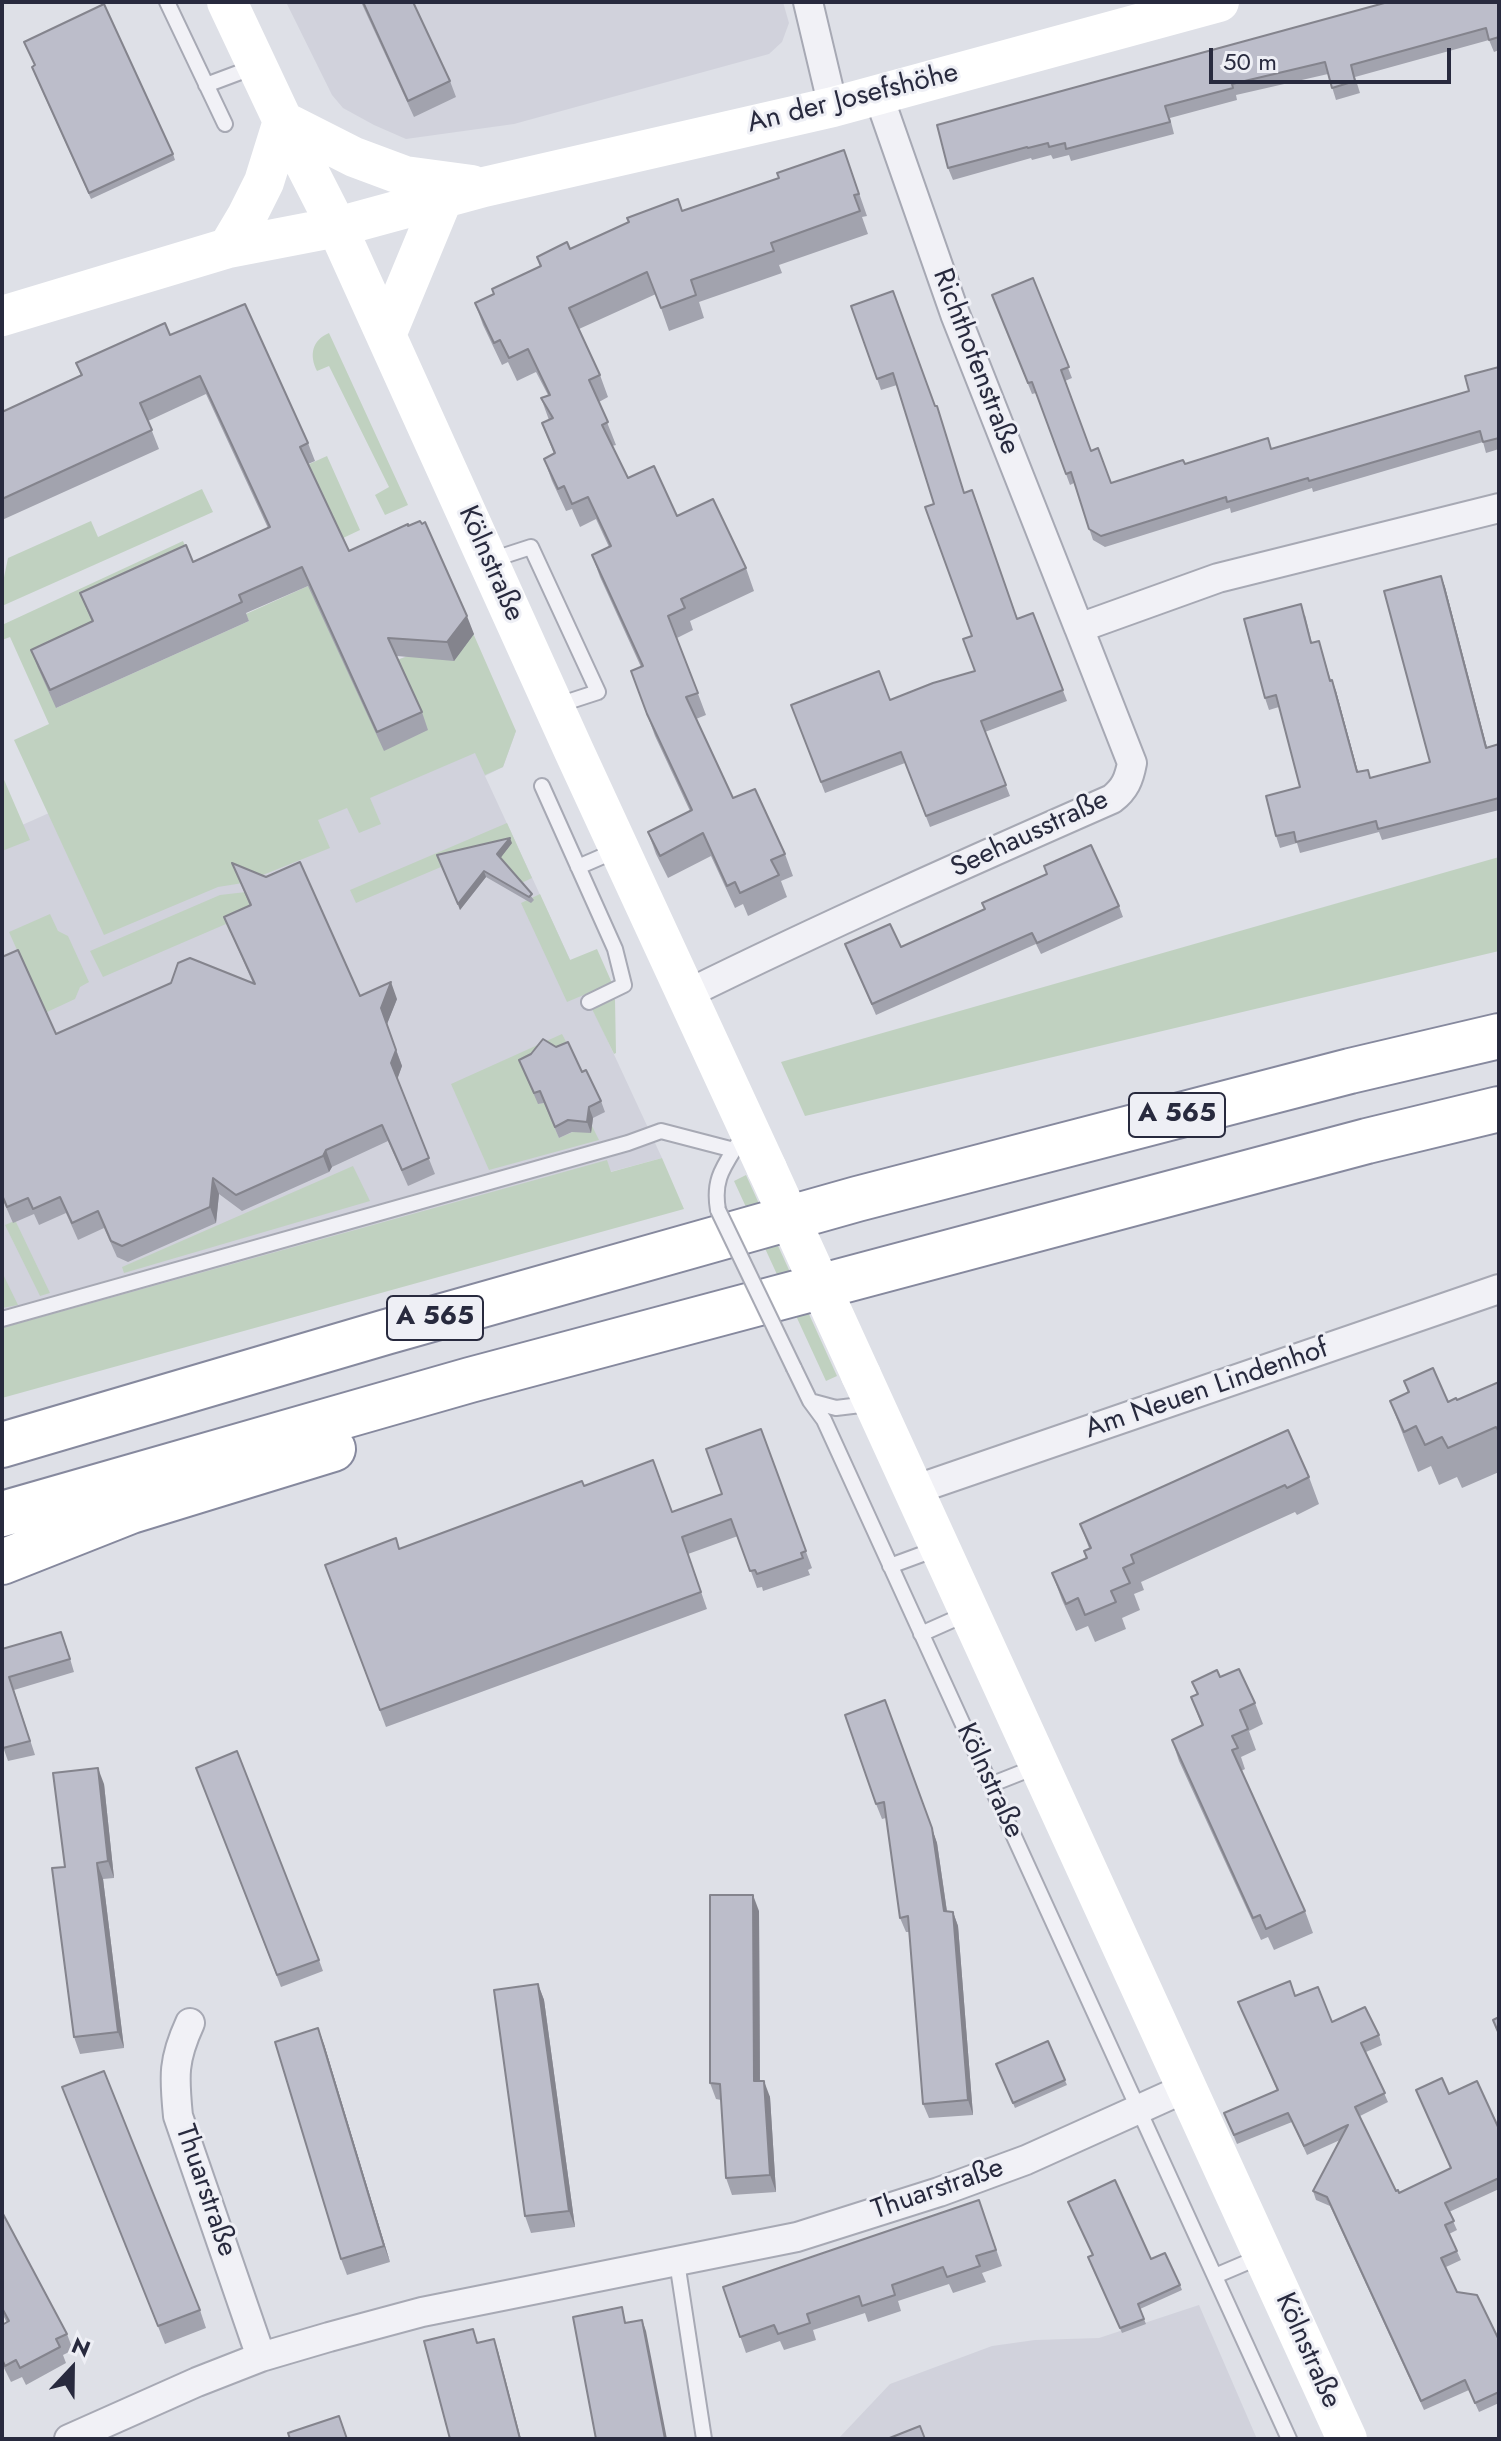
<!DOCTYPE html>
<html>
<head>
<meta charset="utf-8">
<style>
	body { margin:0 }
	#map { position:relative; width:1501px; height:2441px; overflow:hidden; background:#dee0e7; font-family:Jost,sans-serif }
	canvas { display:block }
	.frame { position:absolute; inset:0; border:4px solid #282a3e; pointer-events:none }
	.north { position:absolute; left:32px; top:2329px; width:80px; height:80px; -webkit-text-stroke:6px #eeeff5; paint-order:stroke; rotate:22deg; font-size:22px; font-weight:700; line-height:32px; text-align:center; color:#282a3e }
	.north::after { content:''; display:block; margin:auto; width:28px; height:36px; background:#282a3e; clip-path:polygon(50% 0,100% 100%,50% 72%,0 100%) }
	.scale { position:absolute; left:1209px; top:48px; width:242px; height:36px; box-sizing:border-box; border:4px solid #282a3e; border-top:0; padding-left:10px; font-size:24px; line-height:28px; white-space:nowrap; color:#282a3e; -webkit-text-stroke:6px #eeeff5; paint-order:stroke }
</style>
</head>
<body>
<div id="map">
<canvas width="1501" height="2441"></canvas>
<div class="frame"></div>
<div class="north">N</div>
<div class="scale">50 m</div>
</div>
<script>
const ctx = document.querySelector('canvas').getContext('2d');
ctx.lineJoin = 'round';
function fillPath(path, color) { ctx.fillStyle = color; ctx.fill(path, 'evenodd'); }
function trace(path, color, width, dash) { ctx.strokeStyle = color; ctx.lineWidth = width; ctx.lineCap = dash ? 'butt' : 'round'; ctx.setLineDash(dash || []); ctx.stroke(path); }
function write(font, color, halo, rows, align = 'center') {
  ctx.font = font + ' Jost,sans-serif'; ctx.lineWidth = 6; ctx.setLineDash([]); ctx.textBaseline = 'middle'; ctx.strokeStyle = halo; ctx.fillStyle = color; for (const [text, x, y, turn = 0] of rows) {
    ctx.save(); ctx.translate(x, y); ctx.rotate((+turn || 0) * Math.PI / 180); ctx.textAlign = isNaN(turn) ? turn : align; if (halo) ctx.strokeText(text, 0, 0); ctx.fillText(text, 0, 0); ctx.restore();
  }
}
const built = new Path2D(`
	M286,2H783L789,23L782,42L769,54L514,124L406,139L374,125L343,108L332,95Z
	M460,640L516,731L503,767L485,776L662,1158L2,1336V834L49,813L99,922L384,751L397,660L419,651Z
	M1199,2305L1257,2439H838L890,2384L992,2346L1035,2340L1099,2338Z`);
const green = new Path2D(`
	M329,333L408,505L385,515L375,495L389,487L329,366L317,371C309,355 312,340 329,333Z
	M327,456L360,530L341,539L307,465Z
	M202,489L213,512L2,606V587L8,558L91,521L98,537Z
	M183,541L193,564L88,612L100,640L56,708L249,621L246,614L308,586L397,660L473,633L516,731L503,767L485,775L475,753L370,798L381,824L359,833L347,808L318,820L330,848L243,883L218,887L104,935L14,740L49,724L10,637L2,640V625Z
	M2,775L30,840L2,851Z
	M507,823L532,878L515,886L439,862L441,867L356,903L350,890Z
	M1499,857V951L805,1116L781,1062Z
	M246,892L257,921L230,933L226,924L103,977L90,951L220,895Z
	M540,894L570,960L597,949L612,983L567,1002L521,903Z
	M50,914L58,931L68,936L89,982L80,987L75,999L45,1013L9,932Z
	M615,999L616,1053L614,1054L592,1009Z
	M562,1034L572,1053L538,1104L544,1103L559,1138L591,1124L599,1140L489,1170L451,1084Z
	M662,1158L684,1209L2,1398V1328L607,1160L611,1172Z
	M353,1166L370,1201L124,1273L122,1267Z
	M746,1175L837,1376L826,1381L734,1181Z
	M12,1222H16L50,1293L40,1296L5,1225Z
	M2,1272L18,1305L2,1308Z`);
const lane = new Path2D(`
	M167,2L225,124
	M206,85L254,67
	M491,560L531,547L598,692L558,705
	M542,786L615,949L624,985L589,1002
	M578,867L615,851
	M718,1210C713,1181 722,1169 737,1145
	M2,1319L628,1143L661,1131L734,1150
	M794,1368L810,1401L824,1420L1289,2439
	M810,1401L836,1408L869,1404
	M890,1566L939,1548
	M921,1634L966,1614
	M990,1785L1038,1766
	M677,2262L704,2439
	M1215,2276L1262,2256`);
const street = new Path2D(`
	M808,2L833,107
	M878,94L955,314L1079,628
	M687,994C827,925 969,862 1112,799C1125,789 1129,779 1132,763L1079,628L1218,578L1499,508
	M914,1490L1499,1289
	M190,2023C173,2060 174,2076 178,2116L261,2357
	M69,2439L197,2382L261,2357L329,2337L422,2312L797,2237L939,2192L1026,2160L1188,2087`);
const secondary = new Path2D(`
	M227,2L283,121L337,227L574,751L767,1169
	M283,121L354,157L405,176L472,185
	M228,248L247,216L264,182L283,121
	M2,316L228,248L337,227L484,187L833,107L1219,2
	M386,335L442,200
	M861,1375L1347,2439`);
const highway = new Path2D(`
	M2,1445L386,1332L857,1199L1350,1071L1499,1036
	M2,1514L470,1380L1367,1141L1499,1109
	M2,1562L131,1511L333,1449`);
const laneBridge = new Path2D(`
	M718,1210L794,1368`);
const secondaryBridge = new Path2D(`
	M767,1169L861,1375`);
const wall = new Path2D(`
	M361,2H413L450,81L456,97L414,117Z
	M1499,2V50L1494,52L1489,40L1355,77L1360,93L1336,100L1328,74L1236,95L1237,100L1170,118L1174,134L1071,161L1069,155L1053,159L1051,155L1032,160L1031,158L953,180L948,168Z
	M35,66L173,154L175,160L91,199L34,73Z
	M844,150L867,216L862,217L868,234L779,265L782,273L699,302L704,318L669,331L656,294L579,329L600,375L608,397L599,402L616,445L612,446L628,478L746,568L754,591L690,621L693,630L677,638L706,715L696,719L733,798L785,854L793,876L781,881L787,897L748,916L743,904L735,908L711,856L668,878L656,854L648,832L690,811L655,736L631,671L641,667L600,577L592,555L609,547L596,519L580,527L572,509L566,511L552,481L544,459L554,454L542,423L549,420L541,398L548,395L536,372L517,381L508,362L502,365L483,325L475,303L494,294L540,266L537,257L570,249L779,178Z
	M1033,278L1072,378L1065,381L1091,451L1111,483L1185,464L1272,449L1469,391L1499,367V449L1486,453L1483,442L1313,492L1312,488L1231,513L1230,508L1105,547L1093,540L1074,483L1070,485L1036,393L1032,394L992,295Z
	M893,291L964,493L1018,619L1033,613L1067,701L985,732L1010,796L930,827L905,763L825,793L791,705L890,700L975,671L972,636L934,504L897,385L881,390L851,306Z
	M170,335L308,443L315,461L308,464L349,551L474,634L454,661L397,656L422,712L428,730L384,751L308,586L246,613L249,621L56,708L38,668L31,650L92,622L80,593L193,562L268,528L206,394L148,421L159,449L2,520V412L81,376L76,363Z
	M1441,576L1445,587L1487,747L1499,744V810L1382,840L1379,832L1300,853L1297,843L1280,848L1276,836L1300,787L1279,707L1269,710L1265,698L1305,615L1312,643L1319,641L1331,681L1336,691L1358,772L1371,778L1430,762Z
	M512,843L500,858L534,900L531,903L486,877L460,910L437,855Z
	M232,863L360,996L397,999L387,1024L402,1066L397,1079L435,1174L408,1186L388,1141L332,1167L329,1172L242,1211L219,1194L216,1223L128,1262L117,1257L104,1228L78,1240L66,1213L39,1225L34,1214L13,1223L2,1198V957L56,1034L253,983L224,917L250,906Z
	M982,903L1119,906L1123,917L1041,954L1036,944L876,1015L845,944L901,947L985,909Z
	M519,1060L582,1072L601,1101L605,1112L593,1118L591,1133L572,1132L559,1138L544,1103L538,1104Z
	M1404,1381L1448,1402L1457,1400L1499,1382V1472L1462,1488L1457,1477L1439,1485L1431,1466L1418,1472L1405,1440L1390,1401L1408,1393Z
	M761,1429L812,1568L808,1570L810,1575L763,1591L762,1587L757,1588L738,1536L688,1554L707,1609L386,1727L325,1565L399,1549L584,1486L672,1512L722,1494Z
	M1309,1477L1319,1504L1297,1515L1295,1512L1141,1582L1144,1590L1134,1594L1140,1610L1122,1618L1126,1629L1095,1642L1088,1626L1076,1631L1062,1600L1052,1573L1086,1558L1084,1551L1089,1548L1080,1524Z
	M66,1645L74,1672L14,1690L35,1755L8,1761L2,1744V1649Z
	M1220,1677L1255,1703L1263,1724L1249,1731L1256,1750L1241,1757L1245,1769L1241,1771L1305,1911L1313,1933L1274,1950L1268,1937L1261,1940L1179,1761L1172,1740L1202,1726L1191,1697L1197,1694L1192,1682Z
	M885,1700L937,1843L947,1911L953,1912L958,1926L973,2115L929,2118L923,2104L910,1932H906L900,1918L886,1818L882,1819L876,1804Z
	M196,1768L319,1960L323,1971L281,1987Z
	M104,1784L114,1878L103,1879L124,2048L80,2054L74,2037L65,1867Z
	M759,1911L760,2081L770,2097L776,2192L732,2195L726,2178L721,2100L716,2099L710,2083Z
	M538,1984L544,2000L575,2227L531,2233L525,2216Z
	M1295,1996L1332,2022L1379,2035L1382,2045L1366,2052L1388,2102L1360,2116L1396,2191L1399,2193L1451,2169L1416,2090L1449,2094L1499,2129V2189L1449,2212L1457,2230L1449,2234L1461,2260L1446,2267L1457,2292L1499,2340V2403L1479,2412L1469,2390L1424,2410L1330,2206L1316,2200L1313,2191L1340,2140L1307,2155L1292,2122L1237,2144L1224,2113L1277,2090L1238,2002Z
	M1048,2041L1067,2085L1015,2108L998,2070Z
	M324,2044L390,2262L347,2275L341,2259Z
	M62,2087L200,2310L206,2328L165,2344Z
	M979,2200L1002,2266L982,2273L986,2282L953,2293L949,2284L898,2301L901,2311L868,2322L865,2313L813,2330L816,2340L784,2350L780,2341L746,2353L723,2287Z
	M2,2212L67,2334L73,2350L63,2355L66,2363L26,2385L22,2377L11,2382L2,2364V2325L7,2323L2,2313Z
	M1151,2259L1180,2285L1182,2290L1140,2309L1146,2324L1122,2333L1090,2263Z`);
const shadedWall = new Path2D(`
	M1441,576L1445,587L1490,759L1486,748Z
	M467,616L474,634L454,661L447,642Z
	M1332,680L1336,691L1361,783L1357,772Z
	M510,838L512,843L499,860L497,854Z
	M484,871L486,877L460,910L458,904Z
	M391,982L397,999L387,1024L381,1008Z
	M396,1050L402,1066L397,1080L391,1063Z
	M589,1107L593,1118L591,1133L587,1122Z
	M326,1150L332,1167L329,1172L323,1156Z
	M213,1178L219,1194L216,1223L210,1207Z
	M98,1768L104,1784L114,1878L108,1861Z
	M932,1828L937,1843L949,1926L944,1911Z
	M97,1863L103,1879L124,2048L118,2032Z
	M753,1895L759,1911L760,2098L754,2081Z
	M953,1912L958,1926L973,2115L968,2100Z
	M538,1984L544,2000L575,2227L569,2211Z
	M318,2028L324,2044L390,2262L384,2246Z
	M764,2081L770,2097L776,2192L770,2175Z
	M642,2320L646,2331L667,2439H665Z
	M494,2339L498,2351L521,2439H520Z`);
const building = new Path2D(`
	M363,2H413L450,81L408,101Z
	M1388,2H1499V37L1489,40L1486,28L1351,65L1355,81L1332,88L1325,62L1232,84L1233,88L1165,106L1170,122L1066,149L1065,143L1049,147L1048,143L1028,148L1027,147L948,168L937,125Z
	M104,4L173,154L89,193L32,67L35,65L24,42Z
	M844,150L859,194L854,195L860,211L771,243L774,251L691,280L696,295L661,308L647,272L569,308L600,375L589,380L608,422L602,425L628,478L654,466L677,516L713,499L746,568L681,599L685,608L668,616L698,693L686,697L733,798L755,789L785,854L771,860L779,875L740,893L735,882L727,886L703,833L660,856L648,832L692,810L647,714L631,671L643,666L592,555L611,546L588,497L572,504L564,486L558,489L544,459L555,453L542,423L553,418L541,398L550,395L528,349L509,358L500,340L494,343L475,303L494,294L492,289L541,266L537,257L567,242L570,249L629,222L627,218L678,199L682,211L779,178L777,173Z
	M1033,278L1069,367L1061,370L1091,451L1098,448L1111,483L1183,460L1185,464L1268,438L1271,449L1469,391L1465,376L1499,367V438L1483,442L1480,431L1309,481L1308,478L1227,502L1226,497L1101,536L1089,529L1071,472L1066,474L1032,382L1028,383L992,295Z
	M893,291L935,406H937L964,493L972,490L1017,619L1033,613L1063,690L981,721L1006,785L926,816L901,752L821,782L791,705L879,671L890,700L933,683L975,671L963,639L972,636L925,507L934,504L893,373L877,379L851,306Z
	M245,304L308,443L300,447L349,551L408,524V526L420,521L422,524L425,522L467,616L447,642L388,638L422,712L377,732L302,567L239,595L242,602L50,690L31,650L93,621L80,593L186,545L193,562L270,527L200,376L140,403L152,430L2,499V412L82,375L76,363L165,323L170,335Z
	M1441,576L1486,748L1499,744V798L1378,829L1376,821L1296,842L1294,832L1276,836L1266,796L1300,787L1276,695L1265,698L1244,619L1301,604L1311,643L1319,641L1330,681L1332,680L1357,772L1368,770L1370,778L1430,762L1384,591Z
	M510,838L497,854L532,894L529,897L484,871L458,904L437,855Z
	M1091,845L1119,906L1037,943L1032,933L872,1004L845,944L890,924L901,947L985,909L982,903L1047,874L1044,866Z
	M300,862L360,996L391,982L381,1008L396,1050L391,1063L429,1158L402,1170L382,1125L326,1150L323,1156L236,1195L213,1178L210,1207L122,1246L111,1241L98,1211L72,1223L60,1197L33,1209L28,1198L7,1207L2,1195V957L18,950L56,1034L171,983L178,963L190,958L255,984L224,917L251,905L232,863L266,877Z
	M543,1039L556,1047L568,1042L582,1072L586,1070L601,1101L589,1107L587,1122L568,1120L555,1127L540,1091L534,1093L519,1060L531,1054Z
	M1433,1368L1448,1402L1456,1398L1457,1400L1499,1382V1432L1496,1427L1448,1448L1442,1437L1425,1445L1416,1426L1404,1432L1390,1401L1409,1392L1404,1381Z
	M761,1429L806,1551L801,1553L803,1558L757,1574L755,1570L750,1571L731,1519L682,1537L701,1592L380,1710L325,1565L396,1538L399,1549L582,1481L584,1486L653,1460L672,1512L722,1494L706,1449Z
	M1288,1430L1309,1477L1287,1488L1285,1485L1131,1555L1134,1563L1123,1568L1130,1583L1111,1591L1116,1602L1085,1615L1078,1598L1066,1604L1052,1573L1087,1558L1084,1551L1091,1548L1080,1524Z
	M61,1632L70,1659L9,1677L30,1741L3,1748L2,1649Z
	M1239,1669L1255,1703L1240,1710L1248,1729L1232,1736L1238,1748L1232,1750L1305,1911L1266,1929L1260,1915L1253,1918L1172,1740L1203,1725L1191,1697L1198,1694L1192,1682L1217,1670L1220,1677Z
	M885,1700L932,1828L944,1911L953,1912L968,2100L923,2104L908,1916L900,1918L884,1802L876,1804L845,1715Z
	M237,1751L319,1960L277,1975L196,1768Z
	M98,1768L108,1861L97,1863L118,2032L74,2037L52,1868L65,1867L53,1773Z
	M710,1895H753L754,2081H764L770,2175L726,2178L720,2084L710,2083Z
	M1290,1981L1295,1996L1318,1987L1332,2022L1365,2007L1379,2035L1361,2043L1385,2093L1355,2107L1396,2191L1398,2190L1399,2193L1451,2168L1416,2090L1442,2078L1449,2094L1477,2081L1499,2129V2178L1445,2203L1454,2221L1445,2225L1457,2251L1441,2258L1457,2292L1477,2295L1499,2340V2392L1475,2403L1465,2380L1421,2401L1327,2197L1313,2191L1348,2125L1304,2146L1288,2113L1234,2135L1224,2113L1278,2090L1238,2002Z
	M538,1984L569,2211L525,2216L494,1990Z
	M1499,2017V2034L1493,2020Z
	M318,2028L384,2246L341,2259L275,2042Z
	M1048,2041L1065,2080L1013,2103L996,2064Z
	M104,2071L200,2310L158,2326L62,2087Z
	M1115,2180L1151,2259L1165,2253L1180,2285L1138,2304L1144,2319L1120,2328L1088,2257L1093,2255L1068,2202Z
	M979,2200L996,2250L976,2256L980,2266L947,2277L943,2267L892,2285L895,2295L862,2306L859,2296L807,2314L810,2323L778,2334L774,2325L740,2337L723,2287Z
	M2,2212L67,2334L56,2339L60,2347L20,2368L16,2360L5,2366L2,2359V2325L9,2321L2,2308Z
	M622,2307L625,2323L642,2320L665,2439H596L573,2317Z
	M473,2329L477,2343L494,2339L520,2439H450L424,2341Z
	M339,2416L347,2439H290L288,2433Z
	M920,2426L925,2439H887Z`);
const shields = [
	[1177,1115,96],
	[435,1318,96]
];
const shieldNames = [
	["A 565",1177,1115],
	["A 565",435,1318]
];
const streetNames = [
	["An der Josefshöhe",853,99,-14],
	["Richthofenstraße",975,362,69],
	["Kölnstraße",490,564,66],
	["Seehausstraße",1030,835,-25],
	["Am Neuen Lindenhof",1207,1390,-19],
	["Kölnstraße",989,1781,65],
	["Thuarstraße",938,2190,-19],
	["Thuarstraße",205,2191,71],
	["Kölnstraße",1307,2351,66]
];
fillPath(built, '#d1d2dc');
fillPath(green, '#c0d1c0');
trace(lane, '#a7a9b4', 18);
trace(street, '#a7a9b4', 32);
trace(highway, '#86899e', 48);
trace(lane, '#f1f1f6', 14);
trace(street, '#f1f1f6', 28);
trace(secondary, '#fff', 40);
trace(highway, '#fff', 44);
trace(laneBridge, '#a7a9b4', 18, []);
trace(laneBridge, '#f1f1f6', 14);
trace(secondaryBridge, '#fff', 40);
fillPath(wall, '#a2a3ae');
fillPath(shadedWall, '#84848d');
fillPath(building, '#bcbdca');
trace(building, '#84848d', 2);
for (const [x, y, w] of shields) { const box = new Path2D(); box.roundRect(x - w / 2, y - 22, w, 44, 6); ctx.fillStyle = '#eeeff5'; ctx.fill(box); trace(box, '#282a3e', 2); }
write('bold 26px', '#282a3e', null, shieldNames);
write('28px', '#282a3e', '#eeeff5', streetNames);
</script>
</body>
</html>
